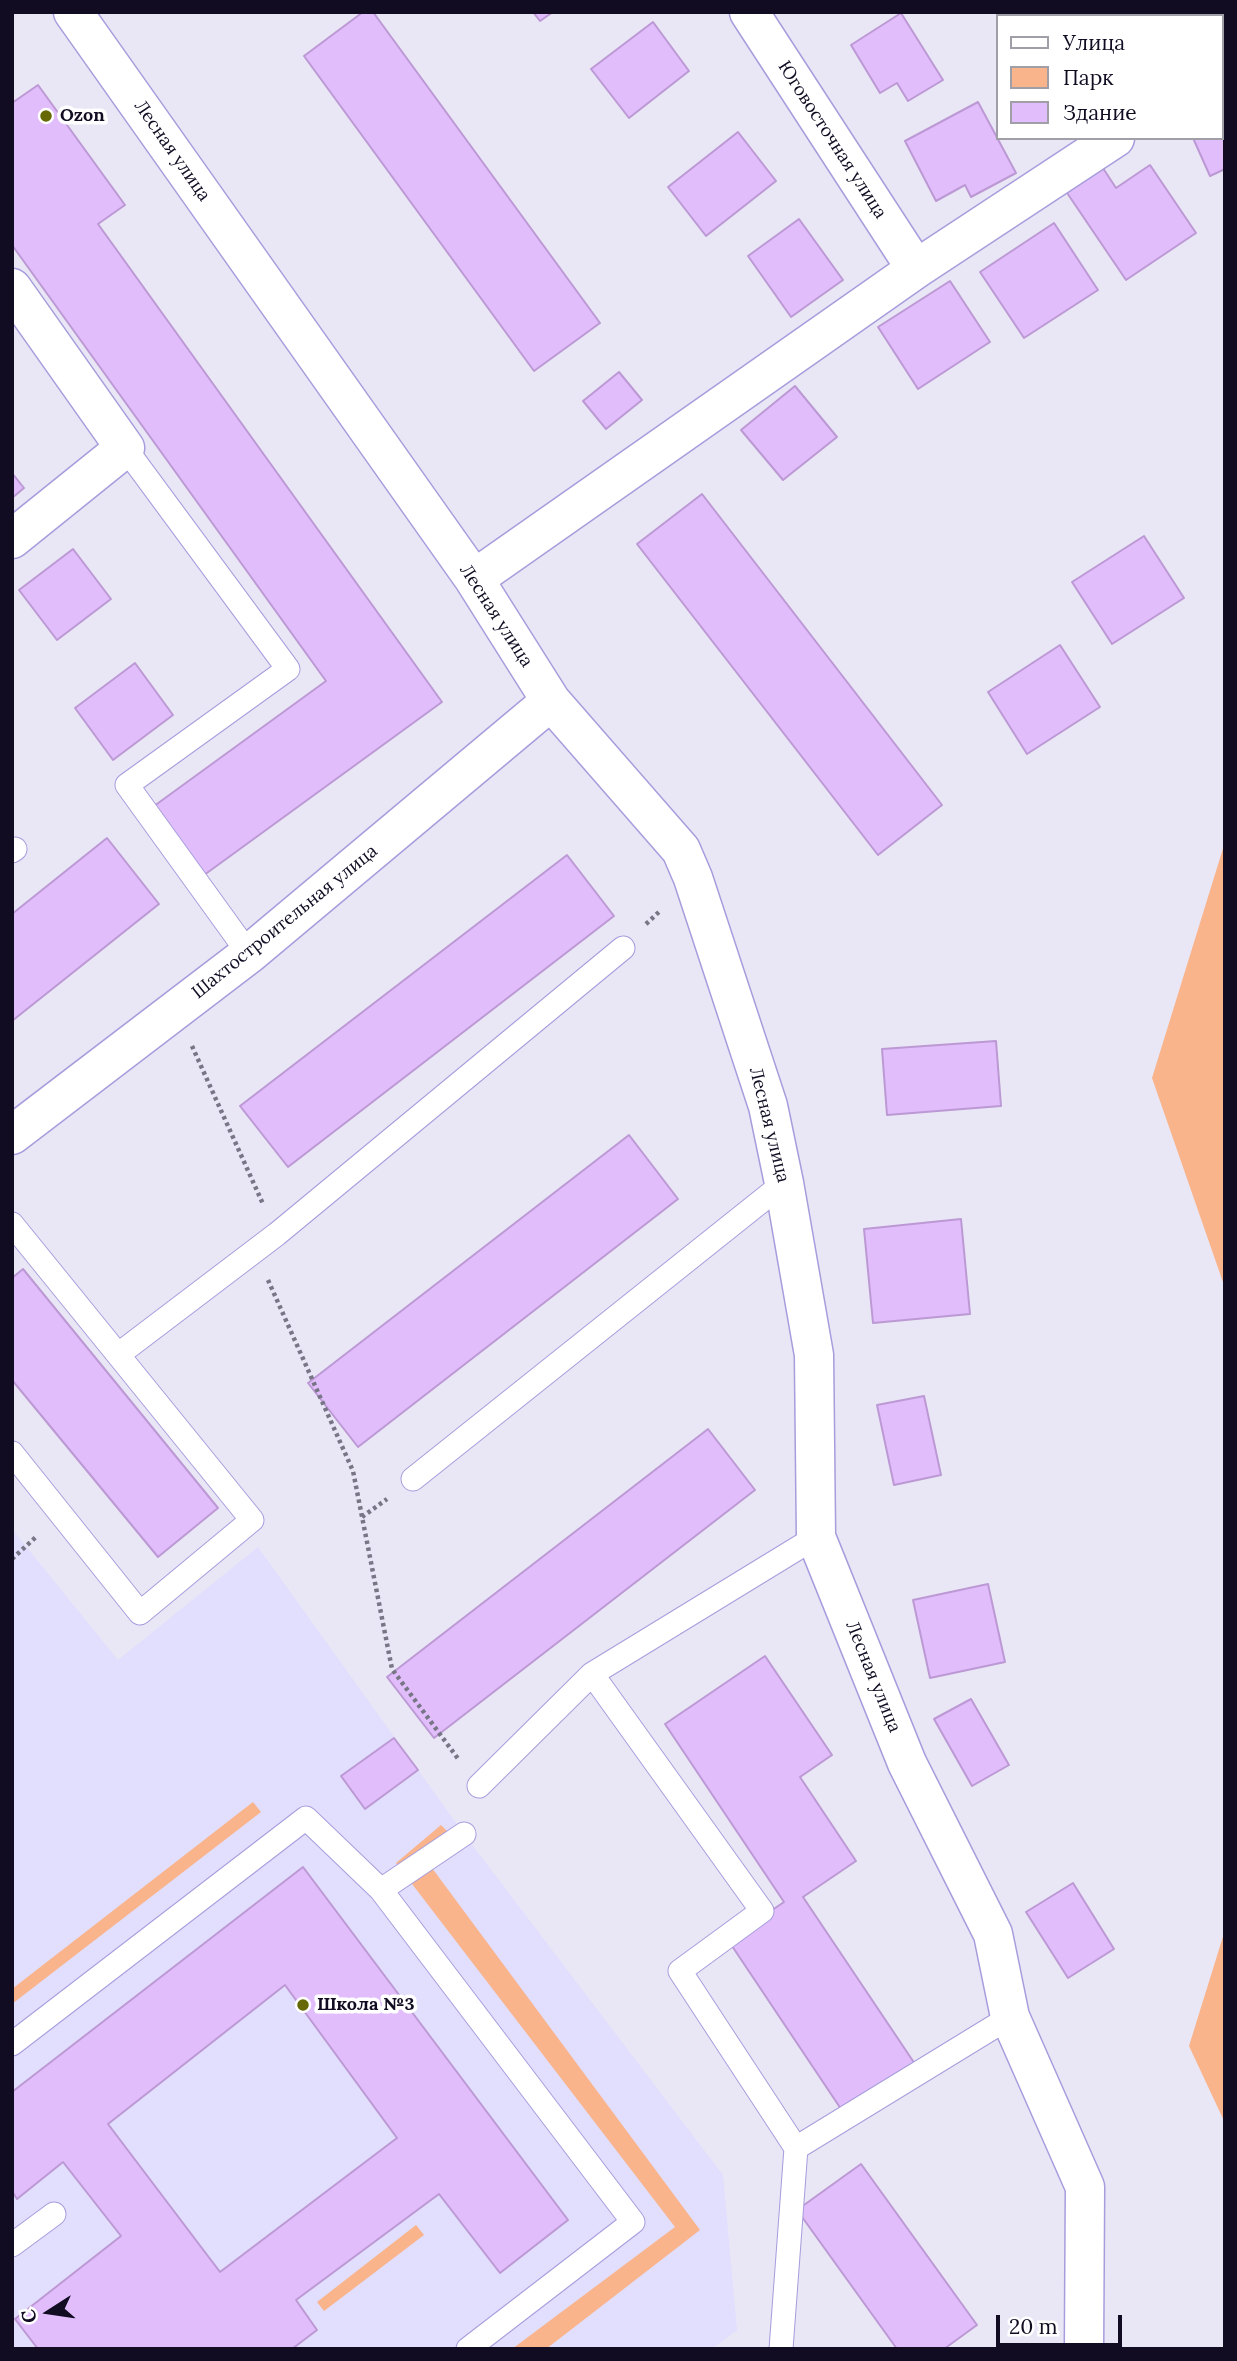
<!DOCTYPE html>
<html>
<head>
<meta charset="utf-8">
<style>
	body { margin:0 }
	#map { position:relative; width:1237px; height:2361px; overflow:hidden; background:#e9e7f5; font-family:Lora,serif }
	canvas { display:block }
	.frame { position:absolute; inset:0; border:14px solid #110c22; pointer-events:none }
	.legend { position:absolute; left:996px; top:14px; width:228px; height:126px; box-sizing:border-box; background:#fff; border:2px solid #a09ea7; margin:0; padding:9px 12px; list-style:none; font-size:21px; color:#110c22 }
	.legend li { display:flex; align-items:center; gap:14px; height:35px }
	.legend b { width:35px; border:2px solid #a09ea7 }
	.north { position:absolute; left:14px; top:2277px; width:70px; height:70px; -webkit-text-stroke:5px #fff; paint-order:stroke; rotate:258deg; font-size:19px; font-weight:700; line-height:28px; text-align:center; color:#110c22 }
	.north::after { content:''; display:block; margin:auto; width:24px; height:32px; background:#110c22; clip-path:polygon(50% 0,100% 100%,50% 72%,0 100%) }
	.scale { position:absolute; left:996px; top:2315px; width:126px; height:32px; box-sizing:border-box; border:4px solid #110c22; border-top:0; padding-left:9px; font-size:21px; line-height:24px; white-space:nowrap; color:#110c22; -webkit-text-stroke:5px #fff; paint-order:stroke }
</style>
</head>
<body>
<div id="map">
<canvas width="1237" height="2361"></canvas>
<div class="frame"></div>
<ul class="legend">
<li><b style="height:9px;background:#fff"></b>Улица</li>
<li><b style="height:19px;background:#f9b48c"></b>Парк</li>
<li><b style="height:19px;background:#e1bdfb"></b>Здание</li>
</ul>
<div class="north">С</div>
<div class="scale">20 m</div>
</div>
<script>
const ctx = document.querySelector('canvas').getContext('2d');
ctx.lineJoin = 'round';
function fillPath(path, color) { ctx.fillStyle = color; ctx.fill(path, 'evenodd'); }
function trace(path, color, width, dash) { ctx.strokeStyle = color; ctx.lineWidth = width; ctx.lineCap = dash ? 'butt' : 'round'; ctx.setLineDash(dash || []); ctx.stroke(path); }
function write(font, color, halo, rows, align = 'center') {
  ctx.font = font + ' Lora,serif'; ctx.lineWidth = 7; ctx.setLineDash([]); ctx.textBaseline = 'middle'; ctx.strokeStyle = halo; ctx.fillStyle = color; for (const [text, x, y, turn = 0] of rows) {
    ctx.save(); ctx.translate(x, y); ctx.rotate((+turn || 0) * Math.PI / 180); ctx.textAlign = isNaN(turn) ? turn : align; if (halo) ctx.strokeText(text, 0, 0); ctx.fillText(text, 0, 0); ctx.restore();
  }
}
const built = new Path2D(`
	M12,1529L118,1660L258,1547L464,1834L723,2175L737,2330L712,2349H12Z`);
const green = new Path2D(`
	M1225,842V1288L1152,1078Z
	M253,1802L261,1812L12,2004V1989Z
	M441,1825L457,1841L432,1868L700,2230L546,2349H512L675,2227L396,1863Z
	M1225,1930V2123L1189,2046Z
	M416,2225L424,2235L324,2311L317,2302Z`);
const building = new Path2D(`
	M363,12H373L600,323L534,371L304,56Z
	M533,12H553L540,21Z
	M1156,12H1225V29L1221,31V16H1159Z
	M901,13L943,80L908,101L897,83L880,93L851,45Z
	M653,22L689,71L629,118L591,69Z
	M38,85L125,205L98,224L442,702L200,878L150,809L326,681L12,245V103Z
	M978,102L1016,173L971,197L965,185L936,201L905,141Z
	M1225,116V169L1210,176L1193,138H1221V118Z
	M738,132L776,181L706,236L668,187Z
	M1097,159L1116,188L1150,165L1196,233L1126,280L1061,184Z
	M799,219L843,280L791,317L748,256Z
	M1054,223L1098,290L1024,338L980,272Z
	M950,281L990,342L918,389L878,327Z
	M619,372L642,400L606,429L583,401Z
	M795,386L837,437L783,480L741,430Z
	M12,473L24,488L12,498Z
	M702,494L942,805L878,855L637,544Z
	M1144,536L1184,598L1112,644L1072,582Z
	M73,549L111,599L57,640L19,590Z
	M1060,645L1100,707L1027,754L988,692Z
	M135,663L173,715L113,760L75,708Z
	M107,838L159,904L12,1021V914Z
	M567,855L614,916L288,1167L240,1106Z
	M996,1041L1001,1106L887,1115L882,1049Z
	M629,1135L678,1199L358,1447L308,1383Z
	M961,1219L970,1314L873,1323L864,1229Z
	M23,1269L218,1508L158,1557L12,1380V1278Z
	M924,1396L941,1475L894,1485L877,1405Z
	M708,1429L755,1490L434,1738L387,1677Z
	M988,1584L1005,1662L930,1678L913,1600Z
	M765,1656L832,1755L800,1777L856,1861L803,1897L917,2067L845,2115L728,1940L784,1902L665,1724Z
	M971,1699L1009,1765L972,1786L934,1719Z
	M394,1738L418,1770L365,1809L341,1776Z
	M303,1867L568,2220L500,2273L439,2194L296,2300L317,2330L292,2349H38L15,2319L121,2236L63,2162L17,2199L12,2191V2092ZM285,1985L397,2138L220,2272L108,2124Z
	M1073,1883L1114,1949L1068,1978L1026,1912Z
	M861,2164L977,2325L944,2349H897L797,2210Z`);
const path = new Path2D(`
	M646,924L660,911
	M192,1046L263,1204
	M268,1280L353,1471L392,1669L459,1760
	M362,1517L387,1499
	M12,1559L37,1536`);
const service = new Path2D(`
	M125,448L288,669L127,785L249,954
	M12,851L15,849
	M12,1224L252,1520L140,1613L12,1453
	M119,1354L277,1234L623,948
	M413,1479L784,1183
	M592,1674L762,1911L680,1971L796,2148
	M479,1786L592,1674L816,1537
	M381,1890L464,1834
	M12,2044L306,1818L381,1890L633,2222L468,2349
	M12,2245L54,2214
	M781,2349L796,2148L1010,2017`);
const minor = new Path2D(`
	M73,12L474,579L551,701L681,850L693,878L768,1106L784,1183L814,1355L816,1537L907,1763L993,1934L1010,2017L1085,2187L1084,2349
	M749,12L916,269
	M1221,68L1225,66
	M12,288L125,448L12,539
	M474,579L916,269L1115,138
	M12,1135L249,954L551,701`);
const markers = [
	[46,116,7,"#666805"],
	[303,2005,7,"#666805"]
];
const poiNames = [
	["Ozon",60,116],
	["Школа №3",317,2005]
];
const streetNames = [
	["Юговосточная улица",832,140,57],
	["Лесная улица",172,151,55],
	["Лесная улица",496,616,57],
	["Шахтостроительная улица",285,922,-39],
	["Лесная улица",769,1125,76],
	["Лесная улица",873,1677,68]
];
fillPath(built, '#e2defd');
fillPath(green, '#f9b48c');
fillPath(building, '#e1bdfb');
trace(building, '#bc99d4', 2);
trace(service, '#a79ddd', 25);
trace(minor, '#a79ddd', 41);
trace(path, '#787587', 4.5, [3.5, 3.5]);
trace(service, '#fff', 23);
trace(minor, '#fff', 38);
for (const [x, y, r, color] of markers) { const dot = new Path2D(); dot.arc(x, y, r, 0, 2 * Math.PI); ctx.fillStyle = color; ctx.fill(dot); trace(dot, '#fff', 2.5); }
write('bold 18px', '#110c22', '#fff', poiNames, 'left');
write('18px', '#110c22', '#fff', streetNames);
</script>
</body>
</html>
